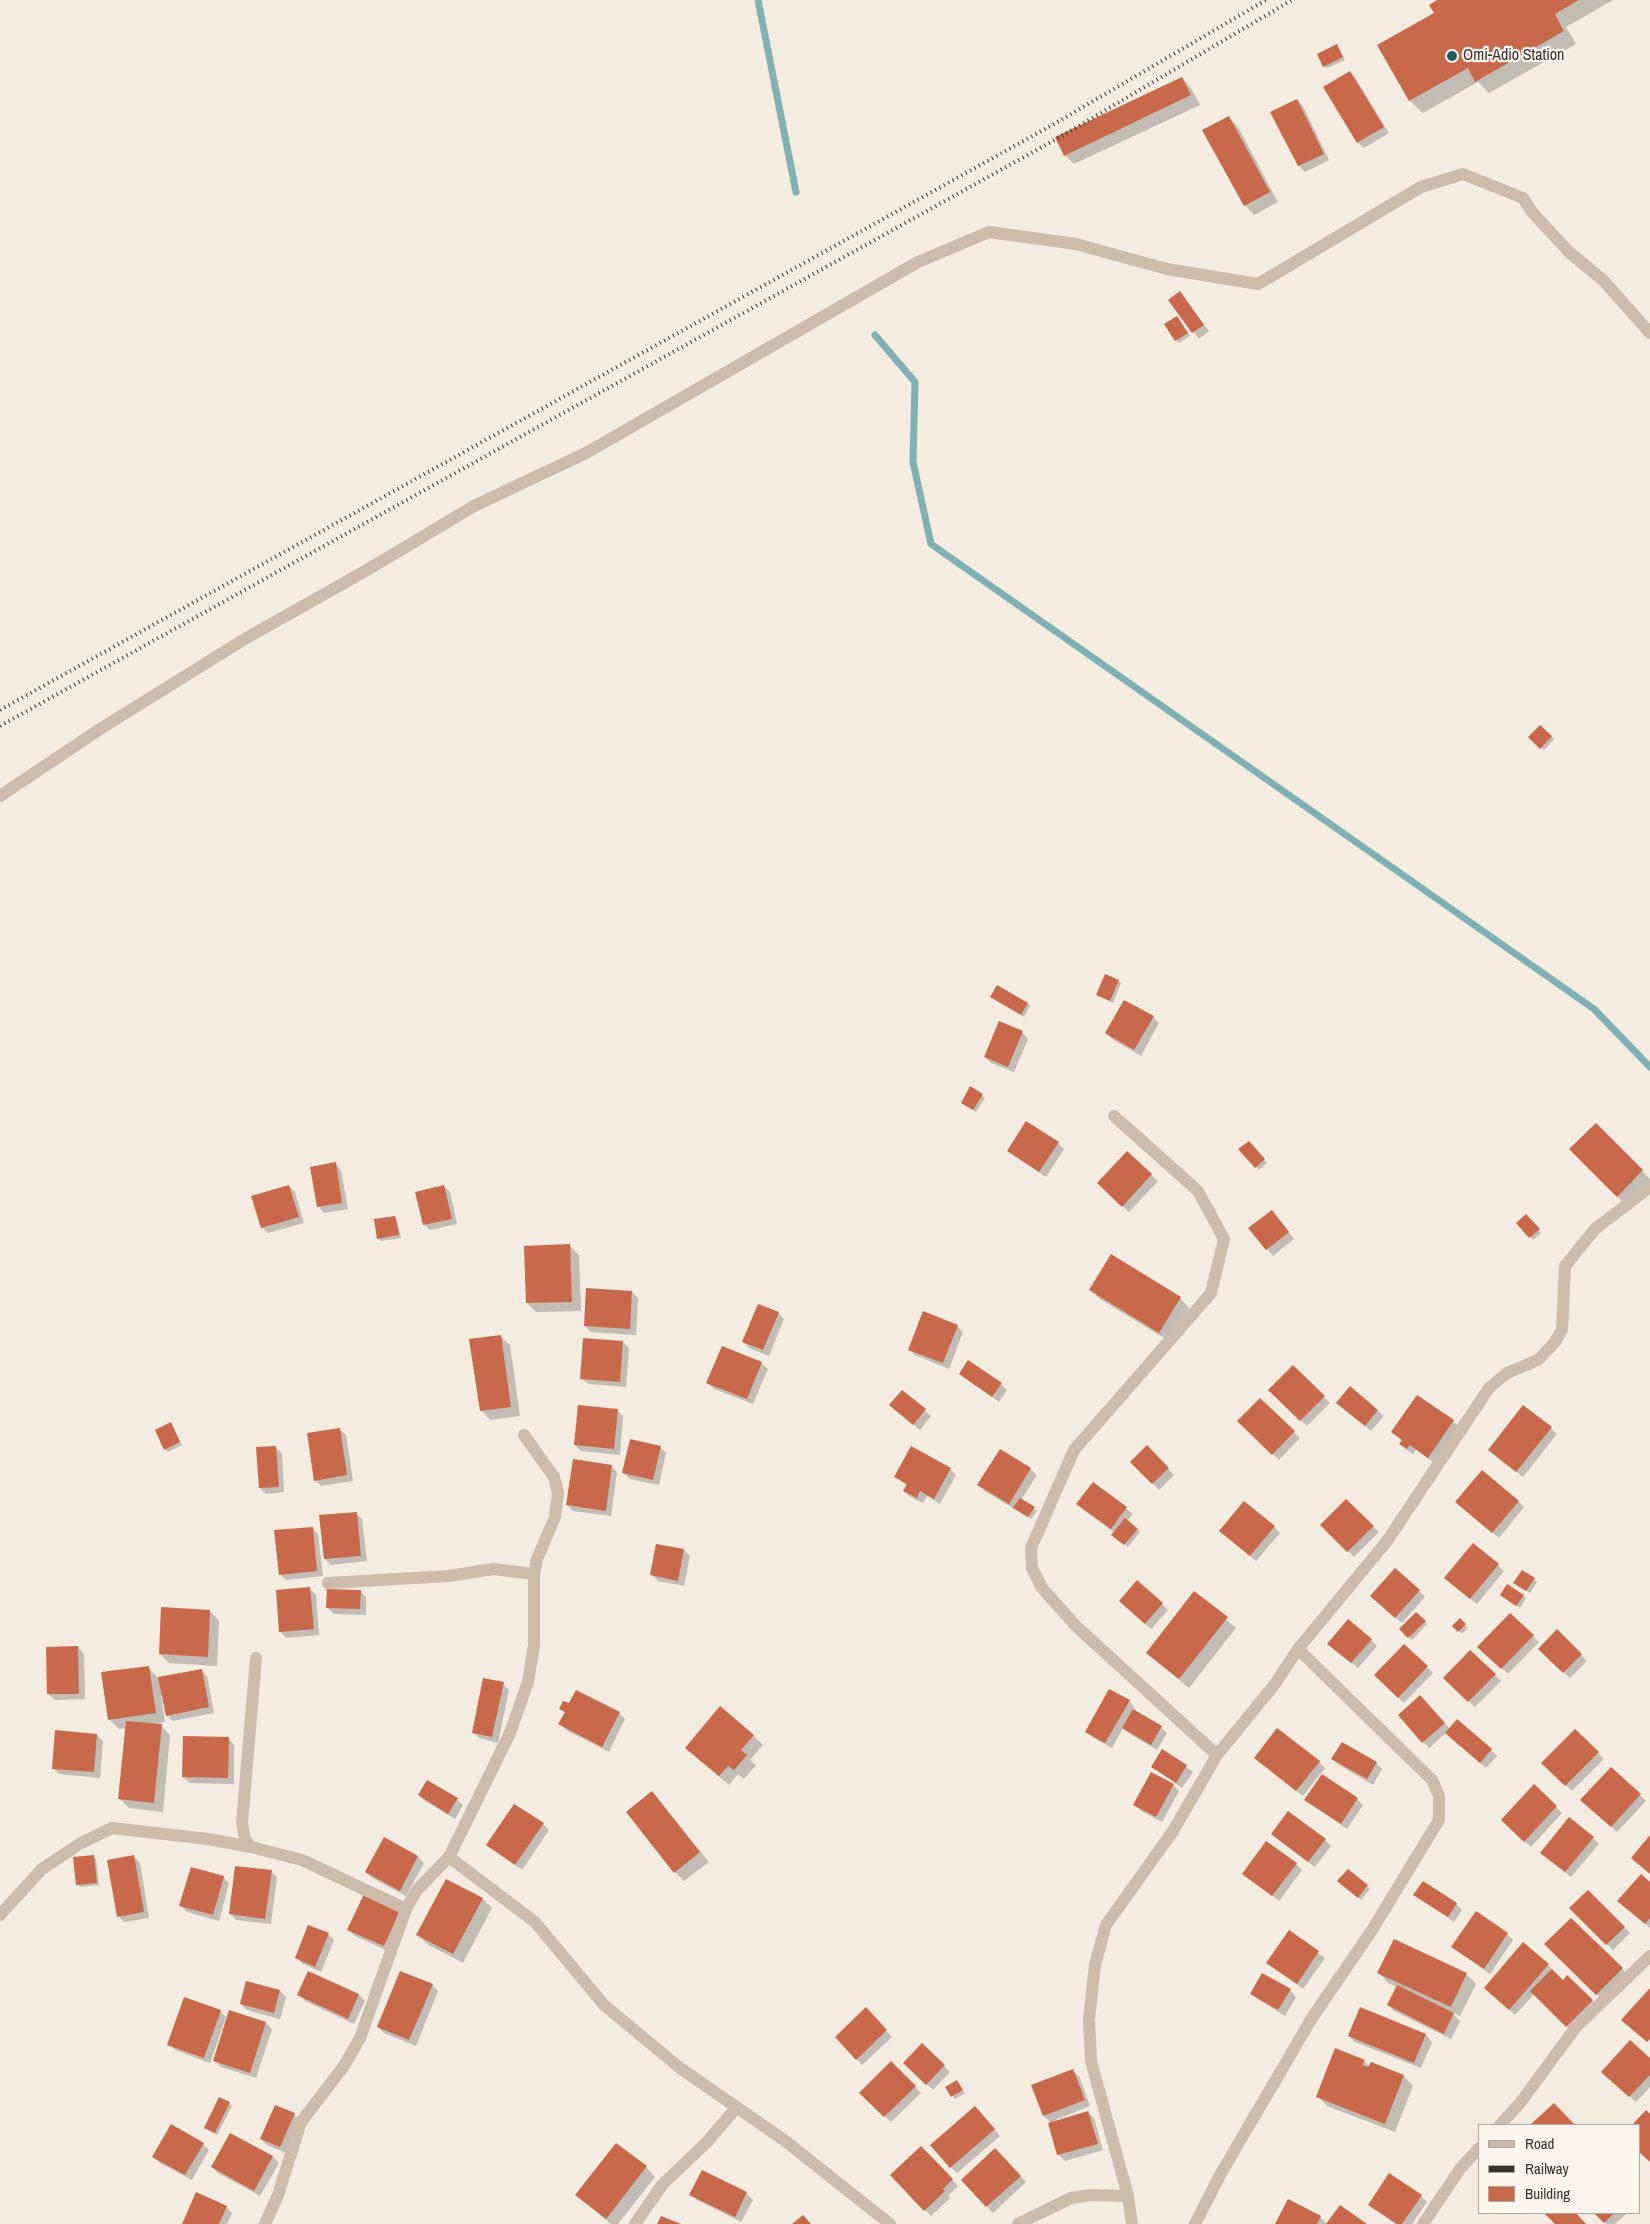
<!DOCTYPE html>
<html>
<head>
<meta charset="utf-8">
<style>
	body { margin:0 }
	#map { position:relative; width:1650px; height:2224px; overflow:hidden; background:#f4ebe1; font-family:"Archivo Narrow",sans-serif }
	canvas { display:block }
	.legend { position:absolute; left:1478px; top:2124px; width:162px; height:90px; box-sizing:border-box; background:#fbf5ee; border:1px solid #aea6a0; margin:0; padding:6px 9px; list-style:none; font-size:15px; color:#3b302b }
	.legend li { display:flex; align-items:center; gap:10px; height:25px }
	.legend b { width:25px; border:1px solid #aea6a0 }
</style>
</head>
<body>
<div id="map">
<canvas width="1650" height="2224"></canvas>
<ul class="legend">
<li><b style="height:6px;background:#cdbbac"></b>Road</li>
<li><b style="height:6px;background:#3b302b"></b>Railway</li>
<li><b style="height:14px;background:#c8694b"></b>Building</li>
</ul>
</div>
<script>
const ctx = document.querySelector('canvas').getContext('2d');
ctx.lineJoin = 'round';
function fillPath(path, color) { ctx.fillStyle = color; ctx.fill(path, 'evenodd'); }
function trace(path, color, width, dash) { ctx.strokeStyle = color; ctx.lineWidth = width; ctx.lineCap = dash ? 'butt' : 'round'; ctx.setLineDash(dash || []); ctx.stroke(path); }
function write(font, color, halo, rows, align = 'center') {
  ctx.font = font + ' "Archivo Narrow",sans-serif'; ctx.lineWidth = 4.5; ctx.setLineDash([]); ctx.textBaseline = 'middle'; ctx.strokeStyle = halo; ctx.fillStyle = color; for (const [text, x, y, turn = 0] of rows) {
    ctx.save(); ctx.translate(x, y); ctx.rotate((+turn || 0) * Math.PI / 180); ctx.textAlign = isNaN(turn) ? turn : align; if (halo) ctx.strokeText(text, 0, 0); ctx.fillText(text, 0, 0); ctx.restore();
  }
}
const shadow = new Path2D(`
	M1440,0H1613L1566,27L1576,44L1489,93L1478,82L1423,113L1410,101L1379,45L1436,13Z
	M1337,46L1345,60L1327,68L1324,66Z
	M1350,73L1356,79L1389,133L1364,148L1358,142Z
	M1182,78L1191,88L1200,105L1074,164L1065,155Z
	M1297,100L1303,106L1329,160L1305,172L1299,166L1272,112Z
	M1228,117L1238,127L1278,202L1254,215L1245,205Z
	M1180,293L1209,331L1199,339L1170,300Z
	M1179,320L1190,336L1179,343L1176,340Z
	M1540,726L1554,739L1544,750L1530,737Z
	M1118,981L1121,983L1113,1003L1097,995Z
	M994,999L1028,1004L1030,1006L1024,1017Z
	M1153,1017L1159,1023L1141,1056L1112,1039L1106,1033Z
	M1022,1032L1028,1039L1014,1072L991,1063L985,1057Z
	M982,1095L985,1098L976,1112L962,1103Z
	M1596,1124L1650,1179V1182L1627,1206L1570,1149Z
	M1249,1142L1267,1163L1259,1170L1240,1149Z
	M1058,1143L1064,1149L1046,1177L1008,1151Z
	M1127,1153L1158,1181L1129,1212L1105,1189Z
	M335,1164L341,1170L348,1209L324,1213L318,1206Z
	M289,1186L295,1192L304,1223L268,1233L262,1227Z
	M444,1186L450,1192L457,1224L430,1230L424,1224Z
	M1526,1216L1541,1233L1533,1240L1518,1223Z
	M395,1217L397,1220L401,1238L381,1241L378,1238Z
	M1278,1218L1294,1239L1273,1256L1250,1229Z
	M570,1246L579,1255L581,1311L536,1312L527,1303Z
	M1091,1290L1180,1298L1189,1308L1169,1341L1100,1299Z
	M632,1292L638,1298L636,1335L591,1332L585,1326Z
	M778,1313L784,1319L769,1356L749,1348L743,1341Z
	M957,1326L963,1332L949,1369L915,1355L909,1349Z
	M500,1336L510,1345L520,1416L490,1420L481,1410Z
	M623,1342L629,1348L626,1387L588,1384L581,1378Z
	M761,1363L768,1369L753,1404L714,1389L708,1383Z
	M1293,1366L1330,1403L1307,1426L1270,1390Z
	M961,1374L1001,1384L1007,1390L999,1402Z
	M1350,1388L1384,1416L1371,1431L1344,1409Z
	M902,1391L931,1416L920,1430L891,1405Z
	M1418,1396L1460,1427L1434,1463L1416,1450L1413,1454L1407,1450L1401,1444L1403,1441L1392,1431Z
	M1260,1399L1300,1438L1279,1460L1239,1421Z
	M617,1410L623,1416L620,1455L581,1451L575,1445Z
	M171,1424L182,1445L168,1452L165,1449Z
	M1551,1428L1557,1434L1523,1477L1489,1450Z
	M339,1429L346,1435L353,1481L321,1486L315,1480Z
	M275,1447L282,1453L284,1492L266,1494L260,1488Z
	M660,1447L666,1453L659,1485L630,1479L623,1472Z
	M1147,1447L1174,1475L1159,1490L1131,1462Z
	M1000,1451L1030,1469L1037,1475L1021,1500L1037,1511L1031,1519L985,1491L979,1485Z
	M611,1466L617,1472L611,1516L573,1511L567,1505Z
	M950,1469L956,1475L940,1504L927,1496L923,1503L910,1497L904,1491L907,1486L896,1477Z
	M1094,1484L1133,1514L1127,1521L1140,1532L1128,1547L1116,1537L1115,1533L1084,1510Z
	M1346,1500L1379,1532L1354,1557L1322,1525Z
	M1518,1501L1524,1507L1499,1538L1463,1508Z
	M356,1513L362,1519L367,1561L331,1565L325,1559Z
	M1274,1527L1280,1533L1256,1561L1227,1537Z
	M312,1528L318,1534L323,1576L286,1580L280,1574Z
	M1474,1545L1504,1571L1477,1604L1452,1584Z
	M684,1550L690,1556L684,1586L658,1581L652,1575Z
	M1534,1579L1537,1582L1530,1593L1518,1586Z
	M1508,1585L1526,1598L1520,1608L1504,1597Z
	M310,1589L316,1595L319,1635L286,1638L280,1631Z
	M360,1591L366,1597V1615L334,1614L328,1608Z
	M1419,1591L1425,1597L1402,1623L1378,1602Z
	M1194,1593L1236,1628L1189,1688L1147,1653Z
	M1162,1604L1168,1610L1151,1629L1126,1607Z
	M210,1611L219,1621L217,1666L169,1663L160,1654Z
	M1416,1613L1427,1624L1412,1640L1401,1629Z
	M1510,1615L1539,1642L1508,1674L1479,1647Z
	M1460,1620L1468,1628L1462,1634L1454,1626Z
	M1557,1631L1587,1661L1570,1678L1540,1649Z
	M1371,1640L1377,1646L1358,1668L1335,1649Z
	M1404,1646L1433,1673L1404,1703L1375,1675Z
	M78,1647L84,1654L85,1699L55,1700L48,1694Z
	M1470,1651L1501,1681L1475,1707L1445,1678Z
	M148,1667L158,1678L201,1670L207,1676L214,1713L173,1721L167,1715L163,1695L161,1696L165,1722L154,1724L161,1726L170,1735L163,1812L129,1808L120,1799L126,1728L119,1729L109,1719Z
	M503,1684L509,1690L498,1743L479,1738L473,1732Z
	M1129,1701L1135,1708L1133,1711L1161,1727L1167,1733L1157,1750L1130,1734L1123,1728L1112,1748L1092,1737L1086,1731Z
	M1426,1703L1450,1729L1457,1721L1497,1756L1486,1768L1446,1733L1429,1748L1399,1716Z
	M569,1705L619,1713L625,1719L609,1752L566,1730L560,1724L565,1713L561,1708Z
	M1575,1731L1604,1759L1572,1791L1543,1763Z
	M97,1735L103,1741L100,1778L59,1774L53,1768Z
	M753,1735L763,1745L750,1760L756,1765L744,1779L738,1774L729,1785L696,1757Z
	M228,1738L234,1745V1784L190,1783L183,1777Z
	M1163,1751L1193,1772L1182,1788L1152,1767Z
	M1255,1758L1319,1762L1325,1768L1303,1796Z
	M1333,1759L1376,1763L1382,1769L1373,1785L1339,1765Z
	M1611,1768L1646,1801L1617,1832L1588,1806Z
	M1173,1785L1179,1791L1162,1822L1141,1811L1135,1805Z
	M652,1793L709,1862L684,1881L675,1872Z
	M419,1795L457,1799L463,1805L455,1819L425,1801Z
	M1357,1799L1363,1805L1347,1829L1306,1800Z
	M1556,1807L1562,1813L1531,1847L1508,1826Z
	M543,1824L549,1830L522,1870L488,1845Z
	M1593,1838L1599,1844L1571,1877L1548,1859Z
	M384,1839L418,1857L424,1863L406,1896L372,1878L366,1872Z
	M1279,1840H1325L1331,1846L1315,1867Z
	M93,1857L96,1859L99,1885L80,1887L78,1884Z
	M134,1857L140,1863L149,1918L124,1922L118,1916Z
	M1296,1864L1302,1870L1279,1901L1244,1874Z
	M1348,1870L1370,1889L1361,1900L1341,1884Z
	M271,1871L277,1877L271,1924L236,1920L230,1913Z
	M223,1877L229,1883L219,1921L187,1912L181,1906Z
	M447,1880L483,1899L492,1908L463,1963L427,1944L418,1935Z
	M1650,1884V1928L1625,1907Z
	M1588,1891L1630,1933L1613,1950L1570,1908Z
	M1415,1895L1456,1904L1462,1910L1454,1922Z
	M400,1910L390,1952L355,1936L349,1930Z
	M1571,1919L1631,1978L1606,2003L1546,1944Z
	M1289,1932L1325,1958L1303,1989L1268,1963Z
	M328,1934L334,1940L321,1972L303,1964L296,1958Z
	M1507,1934L1513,1940L1490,1974L1453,1947Z
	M1548,1965L1563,1982L1567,1977L1598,2007L1573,2032L1534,1994L1515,2015L1491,1994Z
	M309,1973L359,1995L365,2001L354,2024L305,2001L299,1995Z
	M1379,1973L1466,1974L1476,1984L1460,2016L1451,2012L1460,2021L1451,2039L1394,2011L1388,2005L1398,1987L1388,1983Z
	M247,1982L280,1991L286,1997L280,2019L247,2010L241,2004Z
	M432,1985L438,1991L416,2046L384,2033L378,2027Z
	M1290,1990L1296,1997L1285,2016L1258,1999L1251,1993Z
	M866,2009L892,2037L862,2065L836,2037Z
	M1360,2009L1426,2035L1432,2042L1421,2068L1355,2042L1349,2036Z
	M220,2011L226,2017L210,2063L175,2050L169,2044Z
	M266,2023L272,2029L256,2078L221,2067L215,2061Z
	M922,2044L950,2072L933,2090L904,2062Z
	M1650,2060V2087L1636,2102L1609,2078Z
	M1364,2061L1370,2067L1371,2064L1404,2076L1413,2086L1395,2132L1327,2106L1318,2096Z
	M891,2063L921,2093L891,2122L861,2093Z
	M1072,2070L1079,2076L1090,2106L1055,2120L1056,2122L1088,2112L1094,2118L1103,2150L1065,2161L1059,2155L1049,2124L1051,2123L1044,2116L1032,2086Z
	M957,2082L965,2093L955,2099L947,2088Z
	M229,2103L232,2106L217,2135L208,2130L205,2127Z
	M294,2114L300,2121L286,2153L267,2145L261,2139Z
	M981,2114L1000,2136L957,2173L951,2167Z
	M230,2134L273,2157L279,2163L260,2196L218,2173L212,2167Z
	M203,2144L209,2150L192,2180L160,2163L154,2157Z
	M921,2148L958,2186L948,2196L950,2198L931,2216L892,2175Z
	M995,2150L1026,2182L993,2213L962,2180Z
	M646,2167L655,2177L618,2224H611L577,2195Z
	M702,2172L746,2193L753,2200L741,2222L697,2200L690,2194Z
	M1421,2196L1427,2202L1412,2224H1395L1370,2205Z
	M226,2207L232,2213L227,2224H183Z
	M1596,2213H1627L1615,2224H1607Z
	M1320,2217L1327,2224H1277Z`);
const stream = new Path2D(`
	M758,0L796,192
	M875,335L915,382L913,462L931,544L1594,1009L1650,1067`);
const building = new Path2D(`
	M1437,0H1579L1555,14L1564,31L1475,82L1468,68L1409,101L1377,45L1434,13L1429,5Z
	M1337,44L1343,57L1323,67L1317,54Z
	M1350,71L1384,127L1357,143L1323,87Z
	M1182,77L1191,95L1064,156L1055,137Z
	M1297,99L1324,154L1298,166L1270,112Z
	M1229,116L1270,192L1244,206L1202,130Z
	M1180,291L1204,325L1192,333L1168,300Z
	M1177,316L1188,333L1175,341L1164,324Z
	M1540,725L1552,736L1540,749L1528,737Z
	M1105,974L1119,980L1110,1001L1096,995Z
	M997,985L1028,1003L1021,1015L990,997Z
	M1124,1000L1154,1016L1134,1050L1105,1033Z
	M999,1021L1023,1031L1008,1067L984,1057Z
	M970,1086L983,1094L973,1110L961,1103Z
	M1026,1121L1059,1142L1039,1172L1007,1151Z
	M1596,1123L1643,1170L1617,1197L1569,1149Z
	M1249,1141L1265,1159L1255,1168L1238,1149Z
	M1127,1151L1152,1174L1122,1207L1097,1183Z
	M336,1162L342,1203L317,1207L310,1167Z
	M289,1185L299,1217L261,1228L251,1196Z
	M444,1185L452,1219L423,1225L415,1192Z
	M1272,1210L1289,1232L1266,1250L1248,1228Z
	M1526,1214L1540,1229L1529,1238L1516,1223Z
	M395,1216L399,1235L377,1239L374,1219Z
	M570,1244L572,1302L526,1303L524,1246Z
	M1111,1254L1181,1297L1159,1333L1089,1290Z
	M586,1288L632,1291L630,1329L584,1326Z
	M758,1304L779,1312L763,1350L742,1342Z
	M923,1311L958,1325L943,1363L908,1350Z
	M501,1335L511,1407L480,1411L469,1339Z
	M583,1338L623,1341L620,1382L580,1379Z
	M722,1346L762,1362L747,1399L706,1383Z
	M968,1360L1002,1383L992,1397L959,1374Z
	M1293,1365L1325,1396L1300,1421L1268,1390Z
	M1350,1386L1378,1410L1365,1426L1336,1403Z
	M902,1390L926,1409L913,1425L889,1405Z
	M1417,1395L1454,1420L1428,1458L1410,1445L1407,1449L1399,1444L1402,1440L1391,1432Z
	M1260,1398L1295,1431L1272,1455L1237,1421Z
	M578,1405L618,1409L614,1449L574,1445Z
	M1523,1405L1552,1427L1516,1472L1488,1450Z
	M171,1422L180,1442L164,1450L155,1430Z
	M340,1428L347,1475L314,1481L307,1433Z
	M630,1439L661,1446L653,1480L622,1473Z
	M1147,1445L1169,1468L1152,1484L1130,1462Z
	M276,1446L279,1487L259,1488L256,1447Z
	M911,1446L951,1468L934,1499L920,1491L917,1498L903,1491L907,1484L894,1477Z
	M1000,1449L1031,1468L1009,1504L977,1485Z
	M573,1459L612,1465L606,1511L566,1505Z
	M1482,1470L1519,1501L1492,1533L1455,1502Z
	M1093,1482L1127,1507L1111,1529L1076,1504Z
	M1020,1498L1035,1507L1028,1517L1013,1508Z
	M1346,1499L1374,1526L1347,1552L1320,1525Z
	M1244,1501L1275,1526L1250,1556L1219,1531Z
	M357,1512L361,1556L324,1559L319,1515Z
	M1125,1518L1138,1529L1124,1545L1111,1535Z
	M313,1527L317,1571L279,1575L274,1530Z
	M1473,1543L1499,1564L1470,1599L1444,1578Z
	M656,1544L684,1549L678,1581L650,1575Z
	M1395,1568L1420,1590L1395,1618L1370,1596Z
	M1522,1570L1535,1578L1526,1591L1513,1583Z
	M1137,1580L1163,1603L1145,1624L1119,1601Z
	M1507,1584L1524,1595L1516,1606L1500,1595Z
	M310,1587L314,1629L279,1632L276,1590Z
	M327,1589L361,1590L360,1609L326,1608Z
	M1194,1591L1228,1617L1179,1679L1146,1653Z
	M161,1607L210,1610L208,1657L159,1654Z
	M1416,1612L1426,1621L1408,1638L1399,1629Z
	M1510,1613L1534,1635L1501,1669L1477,1647Z
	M1460,1618L1466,1624L1458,1632L1452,1626Z
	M1348,1619L1372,1639L1351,1663L1327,1644Z
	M1557,1629L1582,1654L1563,1673L1538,1649Z
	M1404,1644L1428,1666L1398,1698L1374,1675Z
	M78,1646L79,1694H47L46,1647Z
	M1470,1650L1496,1674L1468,1702L1443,1678Z
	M149,1666L156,1713L108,1720L101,1672Z
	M202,1669L209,1707L166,1716L158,1677Z
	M483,1678L504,1682L492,1737L472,1733Z
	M1109,1689L1130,1700L1105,1743L1085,1732Z
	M576,1690L620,1712L602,1747L558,1724L565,1712L559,1709L563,1701L569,1703Z
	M1420,1695L1445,1723L1422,1743L1398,1715Z
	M720,1706L754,1735L741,1750L747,1755L734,1770L728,1766L719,1776L685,1748Z
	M1133,1709L1162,1726L1151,1745L1122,1728Z
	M1457,1719L1492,1749L1480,1763L1445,1733Z
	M126,1721L162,1724L154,1803L118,1799Z
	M1277,1728L1320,1761L1296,1791L1254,1758Z
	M1575,1729L1599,1752L1565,1786L1541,1763Z
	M55,1730L97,1734L94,1772L52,1769Z
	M183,1736L229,1737L228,1778L182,1777Z
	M1342,1742L1377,1762L1367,1779L1331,1759Z
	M1162,1749L1187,1765L1176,1783L1151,1767Z
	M1611,1767L1641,1794L1611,1827L1580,1800Z
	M1151,1772L1174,1784L1156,1817L1133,1805Z
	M1322,1774L1358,1798L1341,1824L1304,1800Z
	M427,1780L458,1798L448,1814L418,1795Z
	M1534,1784L1557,1806L1524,1842L1501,1820Z
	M652,1791L700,1852L674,1873L626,1812Z
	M514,1804L544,1823L515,1865L486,1845Z
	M1288,1811L1326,1839L1308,1862L1271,1834Z
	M1569,1817L1594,1837L1565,1872L1540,1853Z
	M1650,1835V1874L1631,1858Z
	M384,1837L418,1856L400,1891L365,1872Z
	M1266,1841L1297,1863L1272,1896L1242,1874Z
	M94,1855L97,1883L76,1885L73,1857Z
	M134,1855L144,1912L117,1917L107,1860Z
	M235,1866L272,1870L265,1919L229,1914Z
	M191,1867L224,1876L213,1915L179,1906Z
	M1348,1869L1368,1885L1358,1898L1337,1881Z
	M1641,1874L1650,1882V1918L1645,1924L1617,1901Z
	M446,1879L483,1898L453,1954L416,1935Z
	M1423,1881L1457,1903L1448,1917L1413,1895Z
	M1588,1890L1625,1927L1606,1945L1569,1908Z
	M365,1892L401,1909L384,1946L347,1930Z
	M1476,1911L1508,1933L1484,1969L1451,1947Z
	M1571,1918L1623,1968L1596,1995L1544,1944Z
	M308,1925L329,1933L315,1967L295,1958Z
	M1289,1930L1319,1951L1297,1984L1266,1963Z
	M1394,1939L1467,1973L1451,2007L1377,1973Z
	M1523,1942L1549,1964L1509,2010L1484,1988Z
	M1552,1969L1563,1980L1567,1975L1593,2000L1566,2027L1530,1991Z
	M308,1971L359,1994L348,2019L297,1995Z
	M400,1971L433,1984L409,2040L377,2027Z
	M1262,1973L1291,1989L1278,2010L1250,1994Z
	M246,1981L280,1990L274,2013L240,2004Z
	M1397,1985L1454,2013L1444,2034L1387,2005Z
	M1650,1988V2039L1647,2042L1621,2020Z
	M184,1997L221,2010L204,2058L167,2045Z
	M866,2007L887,2030L856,2060L835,2037Z
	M1360,2007L1426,2034L1414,2063L1348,2036Z
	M229,2010L266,2022L250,2073L213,2061Z
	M1630,2040L1650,2058V2075L1629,2097L1601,2072Z
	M922,2043L945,2065L926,2085L903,2063Z
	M1335,2048L1365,2060L1362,2065L1368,2067L1371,2062L1404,2075L1385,2124L1316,2097Z
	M891,2061L916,2086L884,2117L859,2093Z
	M1073,2069L1085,2100L1043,2116L1031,2085Z
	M957,2080L963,2090L951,2097L945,2087Z
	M219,2097L230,2102L215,2133L204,2128Z
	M1554,2103L1575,2125H1530Z
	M275,2105L295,2113L280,2147L260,2139Z
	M975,2106L995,2129L950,2168L930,2145Z
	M1646,2110L1650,2114V2162L1639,2152V2125H1632Z
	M1088,2111L1098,2144L1057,2155L1048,2123Z
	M171,2124L204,2143L185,2175L152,2157Z
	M230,2133L273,2156L254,2191L211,2167Z
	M616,2143L647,2166L606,2219L575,2195Z
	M921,2146L953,2179L943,2189L945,2191L924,2211L890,2175Z
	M995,2148L1021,2176L986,2207L961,2180Z
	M702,2170L747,2192L735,2217L689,2195Z
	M1389,2173L1422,2195L1402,2224H1397L1368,2205Z
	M196,2192L227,2206L219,2224H182Z
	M1288,2199L1321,2216L1317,2224H1275Z
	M1340,2205L1367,2224H1326Z
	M1544,2213H1576L1586,2224H1555Z
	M1594,2213H1614L1604,2223Z
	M803,2215L811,2224H792Z
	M661,2216L681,2224H657Z`);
const street = new Path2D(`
	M0,796L100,729L243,640L367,570L474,506L586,453L918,262L989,232L1076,244L1167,269L1258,284L1421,187L1463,174L1523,198L1532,212L1569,252L1603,280L1650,333
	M1114,1116L1198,1191L1224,1239L1211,1293L1074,1450L1031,1548L1032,1568L1042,1588L1076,1626L1217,1755
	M328,1583L449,1576L493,1569L534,1574
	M256,1658L242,1823L245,1839L251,1847L302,1860L406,1909
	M449,1857L535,1922L604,2005L680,2068L784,2140L890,2224
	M0,1915L42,1869L81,1843L112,1828L208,1839L251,1847
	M1500,2125L1520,2103L1576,2027L1650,1956
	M265,2224L278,2195L301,2122L344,2066L360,2038L406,1909L417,1890L449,1857L510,1733L528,1682L534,1645V1574L537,1559L555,1517L558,1493L554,1477L524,1435
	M635,2224L662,2185L707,2142L737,2107
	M1018,2224L1071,2198L1091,2195L1128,2196
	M1132,2224L1128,2196L1091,2061L1089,2019L1095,1965L1106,1925L1173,1831L1217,1755L1275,1684L1298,1649L1387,1541L1489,1388L1507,1373L1538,1360L1555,1342L1562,1330L1565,1266L1595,1229L1650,1187
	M1195,2224L1220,2175L1312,2018L1372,1930L1439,1820V1796L1432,1780L1298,1649
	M1423,2224L1460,2169L1479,2148`);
const rail = new Path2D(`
	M0,710L1054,124L1266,0
	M0,726L1060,137L1292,0`);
const markers = [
	[1452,56,6,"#1f5a5e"]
];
const poiNames = [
	["Omi-Adio Station",1463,56]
];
fillPath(shadow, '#0003');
trace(stream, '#7fb0b2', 7);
fillPath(building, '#c8694b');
trace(street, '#cdbbac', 12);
trace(rail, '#3b302b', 4, [1, 4]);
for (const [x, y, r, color] of markers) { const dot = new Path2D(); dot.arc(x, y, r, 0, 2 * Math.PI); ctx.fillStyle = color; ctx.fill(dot); trace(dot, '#fbf5ee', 2); }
write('16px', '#3b302b', '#fbf5ee', poiNames, 'left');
</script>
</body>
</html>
